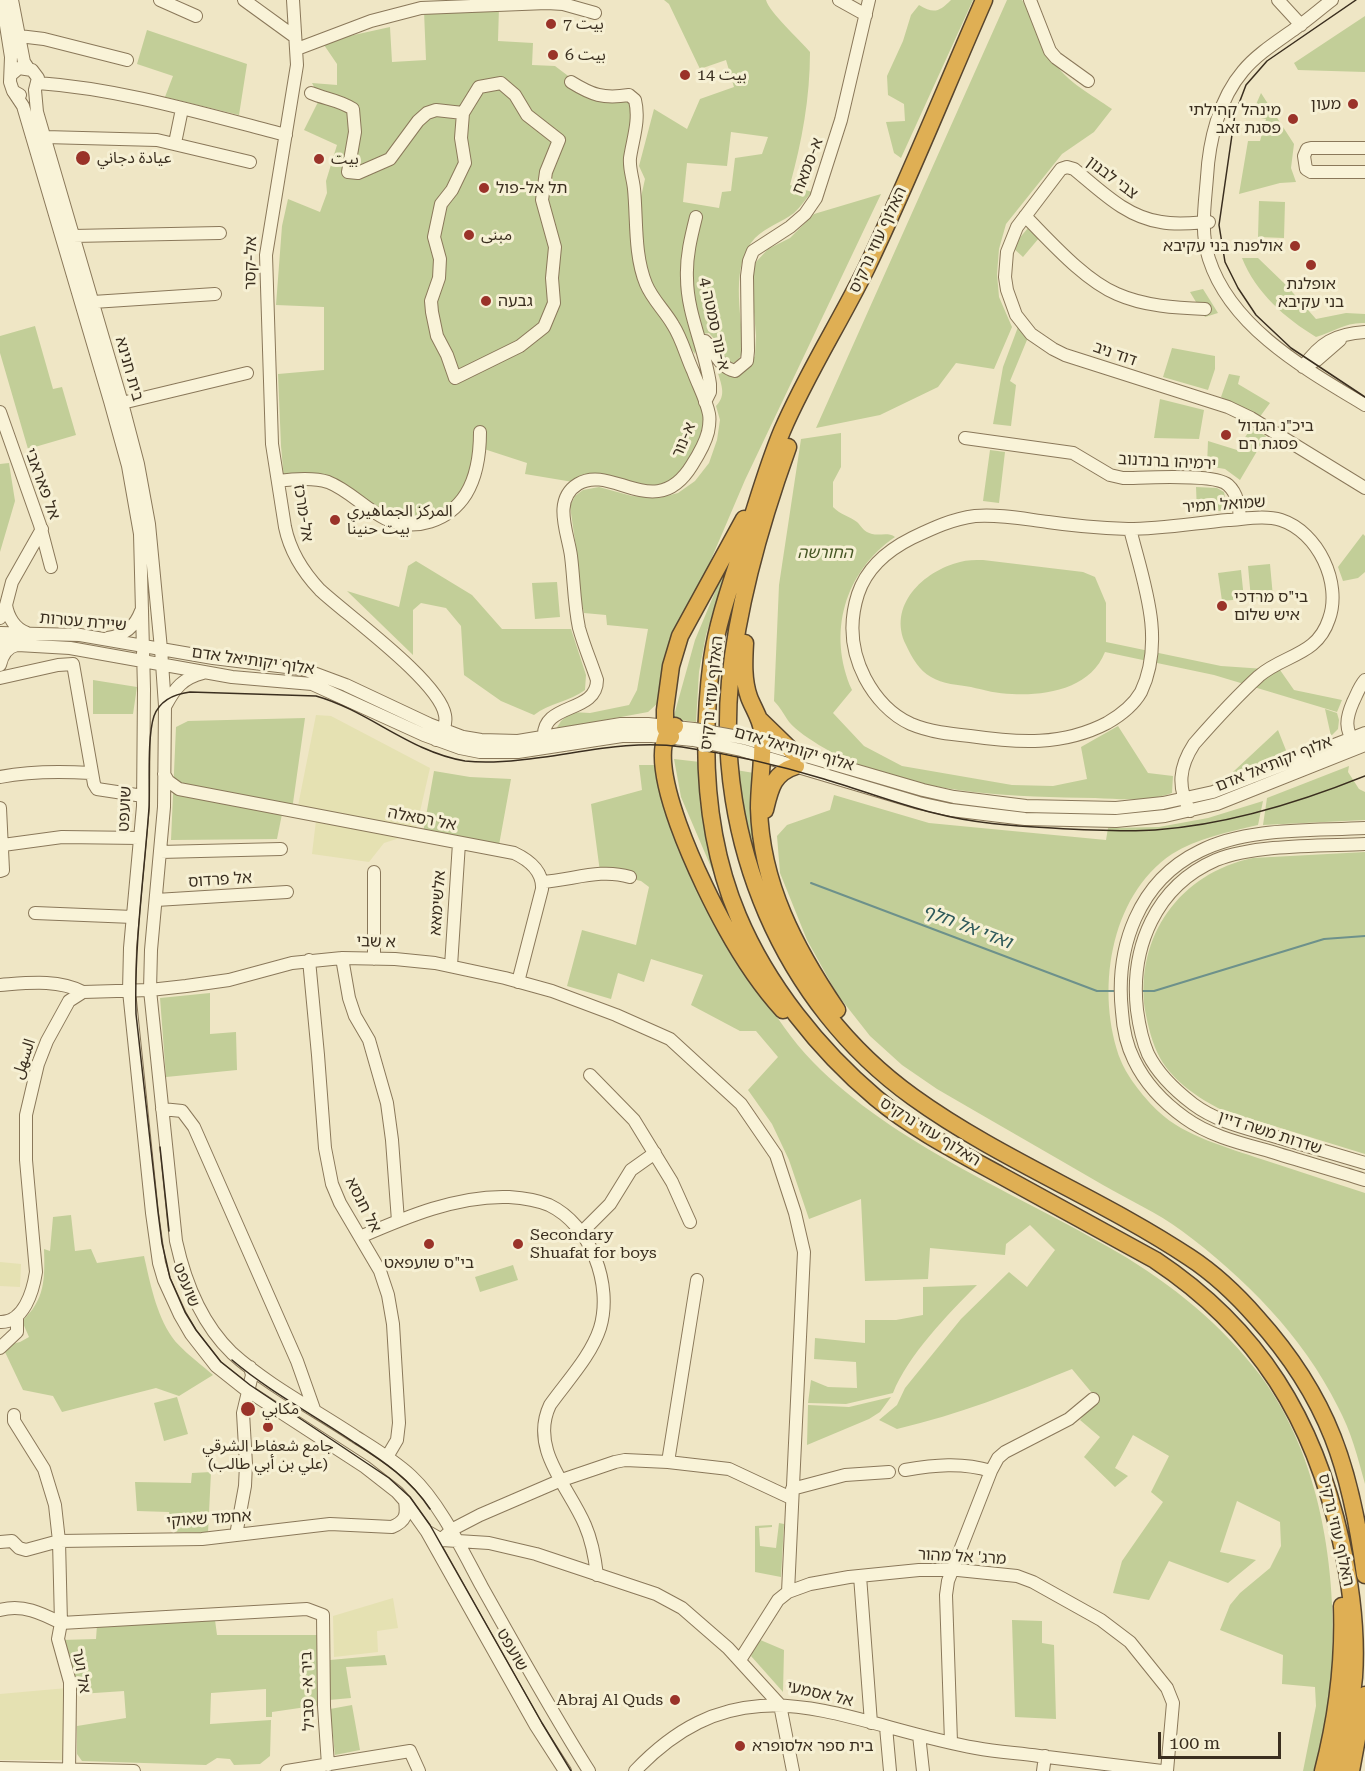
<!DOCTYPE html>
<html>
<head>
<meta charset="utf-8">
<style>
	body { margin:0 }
	#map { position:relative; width:1365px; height:1771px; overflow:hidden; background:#efe6c5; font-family:"Roboto Serif",serif }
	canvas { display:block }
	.scale { position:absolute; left:1158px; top:1732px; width:123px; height:27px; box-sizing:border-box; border:3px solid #3a2e1f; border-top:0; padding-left:8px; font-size:18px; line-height:21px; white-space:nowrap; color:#3a2e1f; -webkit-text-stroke:4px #f6f0d4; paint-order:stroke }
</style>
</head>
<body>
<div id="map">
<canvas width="1365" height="1771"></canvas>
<div class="scale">100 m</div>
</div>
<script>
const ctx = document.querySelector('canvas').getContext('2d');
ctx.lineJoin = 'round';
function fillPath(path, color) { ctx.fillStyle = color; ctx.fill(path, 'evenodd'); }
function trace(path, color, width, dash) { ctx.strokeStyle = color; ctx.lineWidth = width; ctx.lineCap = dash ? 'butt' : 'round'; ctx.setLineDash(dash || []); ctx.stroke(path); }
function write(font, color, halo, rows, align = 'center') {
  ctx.font = font + ' "Roboto Serif","Noto Sans Arabic","Noto Sans Hebrew",serif'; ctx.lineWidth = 6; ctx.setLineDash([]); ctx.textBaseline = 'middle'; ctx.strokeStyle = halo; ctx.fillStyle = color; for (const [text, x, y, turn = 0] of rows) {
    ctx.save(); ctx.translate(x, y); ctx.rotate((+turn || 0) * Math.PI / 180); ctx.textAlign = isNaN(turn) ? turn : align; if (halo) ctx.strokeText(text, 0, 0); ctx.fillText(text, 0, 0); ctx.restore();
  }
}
const farmland = new Path2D(`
	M316,715L331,716L430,768L415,833L384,843L369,862L312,854L317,812L297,811Z
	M0,1262L21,1264L20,1287L0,1286Z
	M393,1598L398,1628L377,1631L378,1652L334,1657L333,1616Z
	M67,1688L74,1760H0V1694Z`);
const green = new Path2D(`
	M664,0H766C769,12 800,40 810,52C810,98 802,141 790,185L812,192C806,198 801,207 794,213C782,222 766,227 755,238C730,264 741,313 743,346C742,354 741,359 733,363L725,361L716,341L709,333L697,335L695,354L681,334L706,383L705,429L696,454L670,488L579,483L525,474L527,463L484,449L465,496L415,526L397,522L325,481L284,480L281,446L278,374L324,370V307L276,305L282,226L288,199L320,212L327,193L326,181L337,145L304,130L320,98L312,83L337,85V64L322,42L390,27L392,62L426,60L424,11L499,7L498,41L533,43L532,65L555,66L600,100L636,94L632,157L640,216L641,197L645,179L639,166L654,109L687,129L700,99L734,87L726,60L700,69L669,4ZM731,132L768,137L762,154L735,158L731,191L722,192L719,208L683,202L687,163L727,166Z
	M951,0H973L901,158L894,153L886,122L905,121L904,104L888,95L887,76L903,41L911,15L919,5C934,14 939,12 951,0Z
	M1007,0H1022C1036,19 1041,43 1054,62C1067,82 1092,95 1112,109L1094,132L1062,154L1006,224L999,249L997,274L999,297L1012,327L994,369L956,363L938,387L880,415L816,428Z
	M1365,16V72L1298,70L1294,63Z
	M147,30L247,64L239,115L165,97L173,76L137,64Z
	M1261,93L1294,144L1291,168L1296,182L1280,183L1239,194L1248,141H1260L1266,119L1251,116Z
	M881,194L745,480L707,569L659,702L648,712L556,729L561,721L572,712L590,713L629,705L637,690L648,629L607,625L606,615L584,613L580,595L577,555L570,506L575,496L583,490L599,487L632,496L659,498L678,493L695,481L709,463L717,440L720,420L716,406C727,395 721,384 717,370L726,374H737L747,367L755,356L756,336L751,275L756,262L768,249L790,238L814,214Z
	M1259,201L1285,202L1284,238L1258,237Z
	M1028,228L1039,238L1023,257L1012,247Z
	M1242,258H1258L1286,285L1316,319L1346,313L1365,314V323C1345,322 1334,332 1316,337C1285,318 1256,293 1242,258Z
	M1203,289L1218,313L1205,317L1190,292Z
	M35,326L53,389L62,387L76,435L28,449L0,353V336Z
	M1018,327L1029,335L1010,381L1016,385L1011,426L993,424L1003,367Z
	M1172,348L1215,356V369L1208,390L1163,377Z
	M1229,374L1240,376L1238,384L1270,403L1259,418L1221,397Z
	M1160,399L1204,410L1199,439L1154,438Z
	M1251,428L1266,436L1240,480L1225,469L1207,466L1208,441L1237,450Z
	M841,433V467L833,482V507C841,515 849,516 857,522C862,527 864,532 872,534C880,536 888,532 895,537C844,572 827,634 852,690L833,713L864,746L902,766L1012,785L1053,786L1087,779L1081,747L1118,726L1148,773L1173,776L1172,793C1148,802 1121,799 1095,798C1015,797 931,794 856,764C840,758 796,734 787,719C783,713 780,707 774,701L779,585L801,439Z
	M990,450L1005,452L999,503L983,501Z
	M9,463L15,501L0,552V464Z
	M1196,487L1217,488L1224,492L1227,508L1224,511H1197Z
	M1363,534L1365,536V572L1358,578L1343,581L1338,567Z
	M730,556L706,635L699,672L696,722L673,719L695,640Z
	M983,560L1083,572L1095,577L1106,603V642L1221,666L1280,670L1294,690L1342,700L1337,712L1214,675L1105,652C1091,688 1047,696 1012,694C998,694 984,690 971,687C959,685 942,684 931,677C919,670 912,658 906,645C887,606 923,571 960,562C967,560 975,560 983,560Z
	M416,561L472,595L502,629H571L586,675L585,690C569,702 549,703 534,715L501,701L464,675L461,626L446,608L421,603L413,610V655L347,591L399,607L408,566Z
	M1270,564L1273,597L1251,599L1248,566Z
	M1241,570L1244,599L1222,601L1218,573Z
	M557,582L560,617L535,619L532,583Z
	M93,680L137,687L133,714H93Z
	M1325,709L1337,713L1339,720L1338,729L1331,736Z
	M305,718L292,810L283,809L277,839L171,840L176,727L188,721Z
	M1278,730L1289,758L1219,785Z
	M674,759L700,762L732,916L681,797Z
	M639,765H655C660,806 688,854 705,892C714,912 722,933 732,952C739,965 750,977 758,989C775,1014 792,1041 813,1062C894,1145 1018,1194 1117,1252C1172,1284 1222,1325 1260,1375C1321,1457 1337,1569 1332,1668C1332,1681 1332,1694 1331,1707C1328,1728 1321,1750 1317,1771H1303L1316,1706L1315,1687L1282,1684L1283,1655L1220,1630L1230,1605L1240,1593L1270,1568L1281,1546L1280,1522L1237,1501L1220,1552L1256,1560L1228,1583L1169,1561L1149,1600L1113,1593L1122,1561L1163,1502L1151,1492L1169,1456L1133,1435L1115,1468L1128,1476L1115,1487L1084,1457L1100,1437L1080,1420L1097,1399L1072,1369C1013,1393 960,1414 897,1429L879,1420L897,1405L905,1388L961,1319L1009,1272L1027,1287L1055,1250L1030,1225L1006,1244L1005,1255L930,1248L928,1279L865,1281L861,1199L809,1219L789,1160L772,1124L748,1090L778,1057L756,1031H740L691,1005L703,975L651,959L644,982L618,973L611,999L567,986L582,930L636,945L649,887L641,881L600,872L591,804L642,790Z
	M1349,766L1348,772L1359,789L1365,792V820L1263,825L1267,798Z
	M736,770L754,773L770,900L750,844Z
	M434,771L470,777L511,779L499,845L423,833Z
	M834,795L929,823L1106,840L1108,828L1159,827L1208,818L1263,801L1258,825C1229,832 1197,838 1172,854C1109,896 1095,994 1121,1061C1128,1078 1145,1099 1159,1112C1184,1136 1229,1148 1261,1159C1296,1170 1330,1182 1365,1193V1484C1358,1458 1351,1431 1338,1407C1303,1336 1244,1277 1182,1231C1158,1213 1129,1200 1103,1185C1048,1153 992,1121 937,1089L902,1065L870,1036L837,994L807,940L780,873L777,836L787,825L830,810Z
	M1365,852V1154L1222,1110C1198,1098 1174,1082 1160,1058C1152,1043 1148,1026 1145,1010C1135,936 1180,873 1253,858Z
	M210,993V1034L236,1032L237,1070L166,1077L160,998Z
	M71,1215L75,1251L91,1249L97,1263L144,1256C150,1282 156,1314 172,1337C180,1349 202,1365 213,1375L179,1396L156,1388L62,1412L53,1396L23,1390L5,1352L12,1344L20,1342L29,1337L22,1321C45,1300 45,1279 44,1249L50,1251L53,1217Z
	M513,1265L518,1280L480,1292L475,1277Z
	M977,1285C948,1314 908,1355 893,1393L846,1404L808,1403L811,1380L828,1387L857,1388L856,1362L814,1359L815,1338L865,1343V1320H896L923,1315V1287Z
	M177,1397L188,1434L164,1441L154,1403Z
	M891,1397L880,1412L869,1419L807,1445L808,1405L849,1407Z
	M211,1472L208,1533L172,1532L169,1512L137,1511L135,1482L191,1483L192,1473Z
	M779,1523L784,1524L781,1577L755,1572V1526L772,1525V1527L759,1528L760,1546L776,1548Z
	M215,1620L217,1635H319L320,1705L272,1712V1717H266V1689L211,1693L210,1724L271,1720L270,1756L260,1764L234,1765L230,1759L217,1758L206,1765L82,1761L77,1754V1726L126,1718L124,1691L80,1694L73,1668L62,1640L96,1639L97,1625Z
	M1012,1620L1042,1621V1643L1054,1645L1056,1719L1015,1717Z
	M758,1639L784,1650L783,1692L751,1656Z
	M385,1655L387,1665L346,1667L351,1698L329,1700L330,1660Z
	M352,1705L360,1750L335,1755L330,1709Z`);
const stream = new Path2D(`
	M811,883L1097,991H1115
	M1141,991H1154L1324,939L1365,936`);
const minor = new Path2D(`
	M2,0L11,57L10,82L13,91L20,95
	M12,0L24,62L28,68
	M160,0L196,16
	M244,0L295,37
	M293,0L297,65L266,255L272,444L285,527C290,551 303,572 320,590C348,616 439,681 445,715C447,726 442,732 436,740
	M839,0L866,15
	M1030,0L1050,51L1056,58L1088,81
	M1278,0L1301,25
	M1332,0C1320,9 1309,19 1296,28C1278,41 1257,54 1243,71C1219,99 1209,141 1207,177C1205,204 1200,232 1209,259C1231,328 1307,370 1365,405
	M19,36L44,39L127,60
	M297,49L371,21L421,8L547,3L563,4L595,13
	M12,74L19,68L32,70L38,78L35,90
	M38,83C122,89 204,114 286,135
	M501,83L515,95L527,115L559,140L546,172L542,200L555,247L552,278L554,303L544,327L520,346L455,378L447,355L437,336L432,312L431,301L439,278L440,259L434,237L441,204L452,190L465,163L461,138L463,113L479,87Z
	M35,90L37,112L122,403L138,464L149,524L161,649L165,706L164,807L151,950L150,990L176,1241C185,1282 201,1323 232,1353C266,1384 317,1411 356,1437C375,1449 395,1461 411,1476C440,1503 463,1552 482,1587C517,1649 551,1711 589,1771
	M13,91L23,106L110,401L128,466L140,534L144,689L143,806L130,948L129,991L152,1213L159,1263L164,1280L180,1315L191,1334L216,1366L245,1389L365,1467L397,1492L405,1501L427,1532L536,1726L565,1771
	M311,93C325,99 340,100 353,109L355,132L348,172L358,173L390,159L418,121L427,113L436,110L463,113
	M45,137L157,140L250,162
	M175,143L182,109
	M1365,148H1311L1307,149L1304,156L1306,169L1311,172H1365
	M1025,216C1050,241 1084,280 1117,294C1144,306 1176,308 1205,309
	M696,217C691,237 686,257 687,278C687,314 705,348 710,384V392L705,402
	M1209,222C1193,223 1177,225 1161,222C1126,217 1101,191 1074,169L1067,167L1061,169L1017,227L1007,252L1005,277L1007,290L1016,315L1031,334L1053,349L1065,355L1228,407L1251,418L1365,488
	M73,236L220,233
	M93,302L215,294
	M700,341H705C716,353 719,367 735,371L747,361L748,351L747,276L749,261L753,251L790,227L805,214L816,198L841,120L869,0
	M1309,364L1317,360L1340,340
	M1303,367C1320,343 1335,334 1365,332
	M122,403L247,373
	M0,412L40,525L51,567
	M965,438L1073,453L1110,475L1123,478C1143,478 1215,473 1228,485C1238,494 1239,507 1240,519
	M278,481C293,479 313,477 328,482C349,490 365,509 386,519C415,532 449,521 466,494C477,476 480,453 480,432
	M1130,529C1143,581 1166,639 1141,692C1133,706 1121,715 1107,723C1063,746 1018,743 970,736C950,734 930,732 911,724C891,715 875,697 865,678C851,651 849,622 858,594C867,567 888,550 912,538C933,528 952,519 975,516C999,514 1024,519 1048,522C1075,526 1101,528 1128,529C1161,529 1195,523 1228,520C1245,519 1265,515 1281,520C1318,532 1342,583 1329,619C1317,656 1285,654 1259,676C1236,697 1215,720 1194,744C1179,767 1177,787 1190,811
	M6,605C8,617 15,629 27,633
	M0,618L6,605L12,582L42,529
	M0,633L80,635L213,658L303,669L346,685L429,724L463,737L481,740L518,741L621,724H648L694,729
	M108,638C125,635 135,627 141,611
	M0,644L70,648L232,677L312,684L424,735L460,748L480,752H518L622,736H652L693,740
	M0,665C2,656 7,647 17,645
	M0,678L58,665L73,664L94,784L97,789L143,796
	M166,705C175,688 183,678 203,673
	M544,738C541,702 597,714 597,680C591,662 584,646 579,628C574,604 574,580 571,556C568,533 552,500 578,484C612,463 656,524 692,465C699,454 705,444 708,432C709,427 710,419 709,414C706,399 698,385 693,371C686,356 682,339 673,325C665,311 652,299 646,284C634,255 637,219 634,189C633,178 629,169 630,158C633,138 640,120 635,100L629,95C603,99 592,95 571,82
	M744,738L923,790L954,797L1026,806L1116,808L1163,803L1213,792L1365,733
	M1356,745C1344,730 1346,718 1353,702C1357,694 1359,687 1365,680
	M741,750L919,803L951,810L1025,819L1116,821L1165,816L1217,804L1365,745
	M164,774L168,781L179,789L514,853C529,860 543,871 542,889L518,982
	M0,777C30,771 60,771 91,773
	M0,808L3,870L0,871
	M1365,828C1312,831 1247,827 1200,851C1138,881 1115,948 1122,1012C1123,1028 1127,1046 1134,1060C1145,1083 1164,1103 1185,1118C1210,1136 1240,1143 1269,1151C1301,1161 1333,1170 1365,1180
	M1365,844C1321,846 1256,844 1216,860C1156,886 1130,947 1137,1010C1139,1025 1142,1040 1148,1054C1158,1074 1176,1091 1193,1104C1217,1122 1246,1128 1273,1136C1304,1145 1334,1154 1365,1163
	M3,845L62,837L140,838
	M160,852L281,849
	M374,872V959
	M542,882C573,880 600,868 630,877
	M156,900L287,892
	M35,913L133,917
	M342,958L349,998L355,1016L369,1040L387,1103L392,1140L398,1221
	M309,960L318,1055L325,1148L332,1184L340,1203L380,1271L388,1295L393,1324L399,1423L397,1440L387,1457
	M451,966L459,843
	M0,985C28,983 57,979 83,992
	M590,1075L634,1120L672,1182L690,1222
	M162,1109L182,1111L194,1127L297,1361L314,1409
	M581,1233L610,1204L631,1170L655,1153
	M360,1237C406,1217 458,1195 509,1197C523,1198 537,1200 549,1205C591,1225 613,1285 600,1328C591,1356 567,1381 550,1405C529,1449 569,1487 585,1525C592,1541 595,1558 597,1575
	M0,1322C24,1323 33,1291 36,1272L26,1160V1115L38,1064L47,1041L69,1001L83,992L150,990L186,986L229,980L292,963L342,958L395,959L435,963L505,978L552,991L616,1015L670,1039L741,1104L776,1155L795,1213L804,1252L788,1592
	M0,1348L17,1332V1316
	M14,1415V1421L44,1469L55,1505L59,1541L61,1623L58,1639L70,1682V1695L69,1771
	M668,1462L697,1280
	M905,1470C934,1465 962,1462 991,1471
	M792,1489L845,1475L889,1472
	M428,1532L442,1540L489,1543L536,1554L656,1594L682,1608L728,1648L780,1705L793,1771
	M236,1535L245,1486L246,1464L243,1413L252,1375L250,1367
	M444,1537L453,1529L480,1515L559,1481L615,1462L625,1460L668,1462L729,1469L791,1498
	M0,1542L12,1541L19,1548L26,1550L59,1541L202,1539L330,1524L392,1527C406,1521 407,1515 405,1501
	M860,1576L871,1723
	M0,1610C23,1604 41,1613 61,1623L307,1609L323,1615L324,1706L328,1765
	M740,1660L778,1600L788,1592L810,1584L849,1577L919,1570H958L1017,1576L1033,1582L1101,1620L1130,1642L1167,1688L1173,1703L1167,1771
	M886,1727L890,1771
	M919,1735L923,1771
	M951,1742L946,1595L948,1581L991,1471L998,1458L1005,1452L1069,1419L1093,1399
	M0,1768L134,1771
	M287,1771L410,1751L419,1771
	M635,1771C746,1654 845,1725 976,1748C997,1752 1018,1753 1039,1756C1080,1761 1121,1766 1162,1771
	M1043,1771L1045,1756`);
const highway = new Path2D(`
	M984,0C945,89 909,179 867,267C840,322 806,375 782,431C767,467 757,504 745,540C733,579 718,618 712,659C701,744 704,835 738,916C767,985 819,1050 876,1098C913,1129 958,1152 1000,1175C1052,1203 1103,1232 1155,1260C1259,1329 1314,1420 1341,1541C1351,1585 1357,1631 1354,1677C1351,1709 1345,1740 1337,1771
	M788,447C761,522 738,601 730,681C715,840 782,1003 913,1097C999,1159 1100,1198 1189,1257C1215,1274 1237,1295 1257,1318C1329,1398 1351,1470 1365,1575
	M745,643C744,661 743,680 749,697C753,708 761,719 762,731C764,756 759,783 759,808C761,884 795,948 837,1010
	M760,720L793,752
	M675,726C634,751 708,896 726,928C742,957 761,986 783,1010
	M671,737L665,728V710L671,666L680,636L744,519
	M765,810C770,789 773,773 796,766
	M1323,1771C1337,1717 1344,1662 1342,1606
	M1351,1771L1365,1695`);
const tram = new Path2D(`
	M1356,0L1267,61L1246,85L1235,114L1219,225L1225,262L1238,288L1256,315L1291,348L1365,397
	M160,1147L169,1231
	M232,1360C270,1392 314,1415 355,1443C383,1461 411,1480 430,1509
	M571,1771L542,1723L430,1525L410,1497L389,1478L250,1385L221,1362L196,1330L185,1312L170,1278L162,1243L158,1212L136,1014C134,945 144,877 149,808C150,784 147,737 154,716C160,700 174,694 190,692L316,696C369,711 410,752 465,761C483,763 502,762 520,760C573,755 628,739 682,747C730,754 778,765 824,779C861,790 897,804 934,813C972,823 1012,826 1052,828C1086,830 1121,832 1155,830C1227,825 1298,803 1365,776`);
const minorBridge = new Path2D(`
	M694,729L744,738
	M693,740L741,750`);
const markers = [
	[551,24,6,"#9a3329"],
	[553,55,6,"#9a3329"],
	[685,75,6,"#9a3329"],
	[1353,104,6,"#9a3329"],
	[1293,119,6,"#9a3329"],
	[83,158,8,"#9a3329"],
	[319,159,6,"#9a3329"],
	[484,188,6,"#9a3329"],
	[469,235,6,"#9a3329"],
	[1295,246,6,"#9a3329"],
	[1311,265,6,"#9a3329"],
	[486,301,6,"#9a3329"],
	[1226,435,6,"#9a3329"],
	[335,520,6,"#9a3329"],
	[1222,606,6,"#9a3329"],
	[429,1244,6,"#9a3329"],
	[518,1244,6,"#9a3329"],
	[248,1409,8,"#9a3329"],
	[268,1427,6,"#9a3329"],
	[675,1700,6,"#9a3329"],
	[740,1746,6,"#9a3329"]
];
const poiNames = [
	["بيت 7",563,24],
	["بيت 6",565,55],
	["بيت 14",697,75],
	["מעון",1341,104,"right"],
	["מינהל קהילתי",1281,110,"right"],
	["פסגת זאב",1281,128,"right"],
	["عيادة دجاني",97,158],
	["بيت",331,159],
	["תל אל-פול",496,188],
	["مبنى",481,235],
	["אולפנת בני עקיבא",1283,246,"right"],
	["אופלנת",1311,284,"center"],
	["בני עקיבא",1311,302,"center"],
	["גבעה",498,301],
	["ביכ\"נ הגדול",1238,426],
	["פסגת רם",1238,444],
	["المركز الجماهيري",347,511],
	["بيت حنينا",347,529],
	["בי\"ס מרדכי",1234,597],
	["איש שלום",1234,615],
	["Secondary",530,1235],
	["Shuafat for boys",530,1253],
	["בי\"ס שועפאט",429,1263,"center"],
	["مكابي",262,1409],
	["جامع شعفاط الشرقي",268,1446,"center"],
	["(علي بن أبي طالب)",268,1464,"center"],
	["Abraj Al Quds",663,1700,"right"],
	["בית ספר אלסופרא",752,1746]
];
const streetNames = [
	["א-סמאח",808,166,-69],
	["צבי לבנון",1112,178,37],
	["האלוף עוזי נרקיס",878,240,-65],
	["אל-קסר",251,263,-89],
	["א-נור סמטה 4",714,324,78],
	["דוד ניב",1115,354,19],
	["בית חנינא",129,369,74],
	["א-נור",684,440,-67],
	["ירמיהו ברנדנוב",1167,462,3],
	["אל פאראבי",42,484,70],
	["שמואל תמיר",1224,505,-4],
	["אל-מרכז",303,513,81],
	["שיירת עטרות",83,622,5],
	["אלוף יקותיאל אדם",253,661,8],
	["האלוף עוזי נרקיס",712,693,-84],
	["אלוף יקותיאל אדם",794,749,16],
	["אלוף יקותיאל אדם",1274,764,-22],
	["שועפט",125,809,-87],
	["אל רסאלה",422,819,11],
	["אל פרדוס",220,880,-4],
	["אלשימאא",438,903,-86],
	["א שבי",376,942,2],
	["السهل",24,1059,-71],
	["האלוף עוזי נרקיס",930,1132,32],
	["שדרות משה דיין",1270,1133,18],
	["אל חנסא",363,1205,63],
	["שועפט",186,1285,68],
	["אחמד שאוקי",209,1519,-4],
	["האלוף עוזי נרקיס",1336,1530,77],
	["מרג' אל מהור",962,1557,3],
	["שועפט",512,1650,60],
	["אל וער",81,1671,80],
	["ביר א- סביל",308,1691,-92],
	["אל אסמעי",820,1694,13]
];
const parkNames = [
	["החורשה",825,553]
];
const waterNames = [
	["ואדי אל חלף",967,927,21]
];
fillPath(farmland, '#e5e1b2');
fillPath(green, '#c2ce98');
trace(stream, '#6d918b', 2);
trace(minor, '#8a785a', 14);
trace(highway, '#58462f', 19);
trace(minor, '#f9f3d8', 12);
trace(highway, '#dfaf54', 16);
trace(tram, '#3a2e1f', 1.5);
trace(minorBridge, '#8a785a', 14, []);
trace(minorBridge, '#f9f3d8', 12);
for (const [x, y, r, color] of markers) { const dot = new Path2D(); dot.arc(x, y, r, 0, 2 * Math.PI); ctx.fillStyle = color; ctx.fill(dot); trace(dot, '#f6f0d4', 2); }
write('16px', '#3a2e1f', '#f6f0d4', poiNames, 'left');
write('16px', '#3a2e1f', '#f6f0d4', streetNames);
write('italic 16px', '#465725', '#f6f0d4', parkNames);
write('italic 18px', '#2e595a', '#f6f0d4', waterNames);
</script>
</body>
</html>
